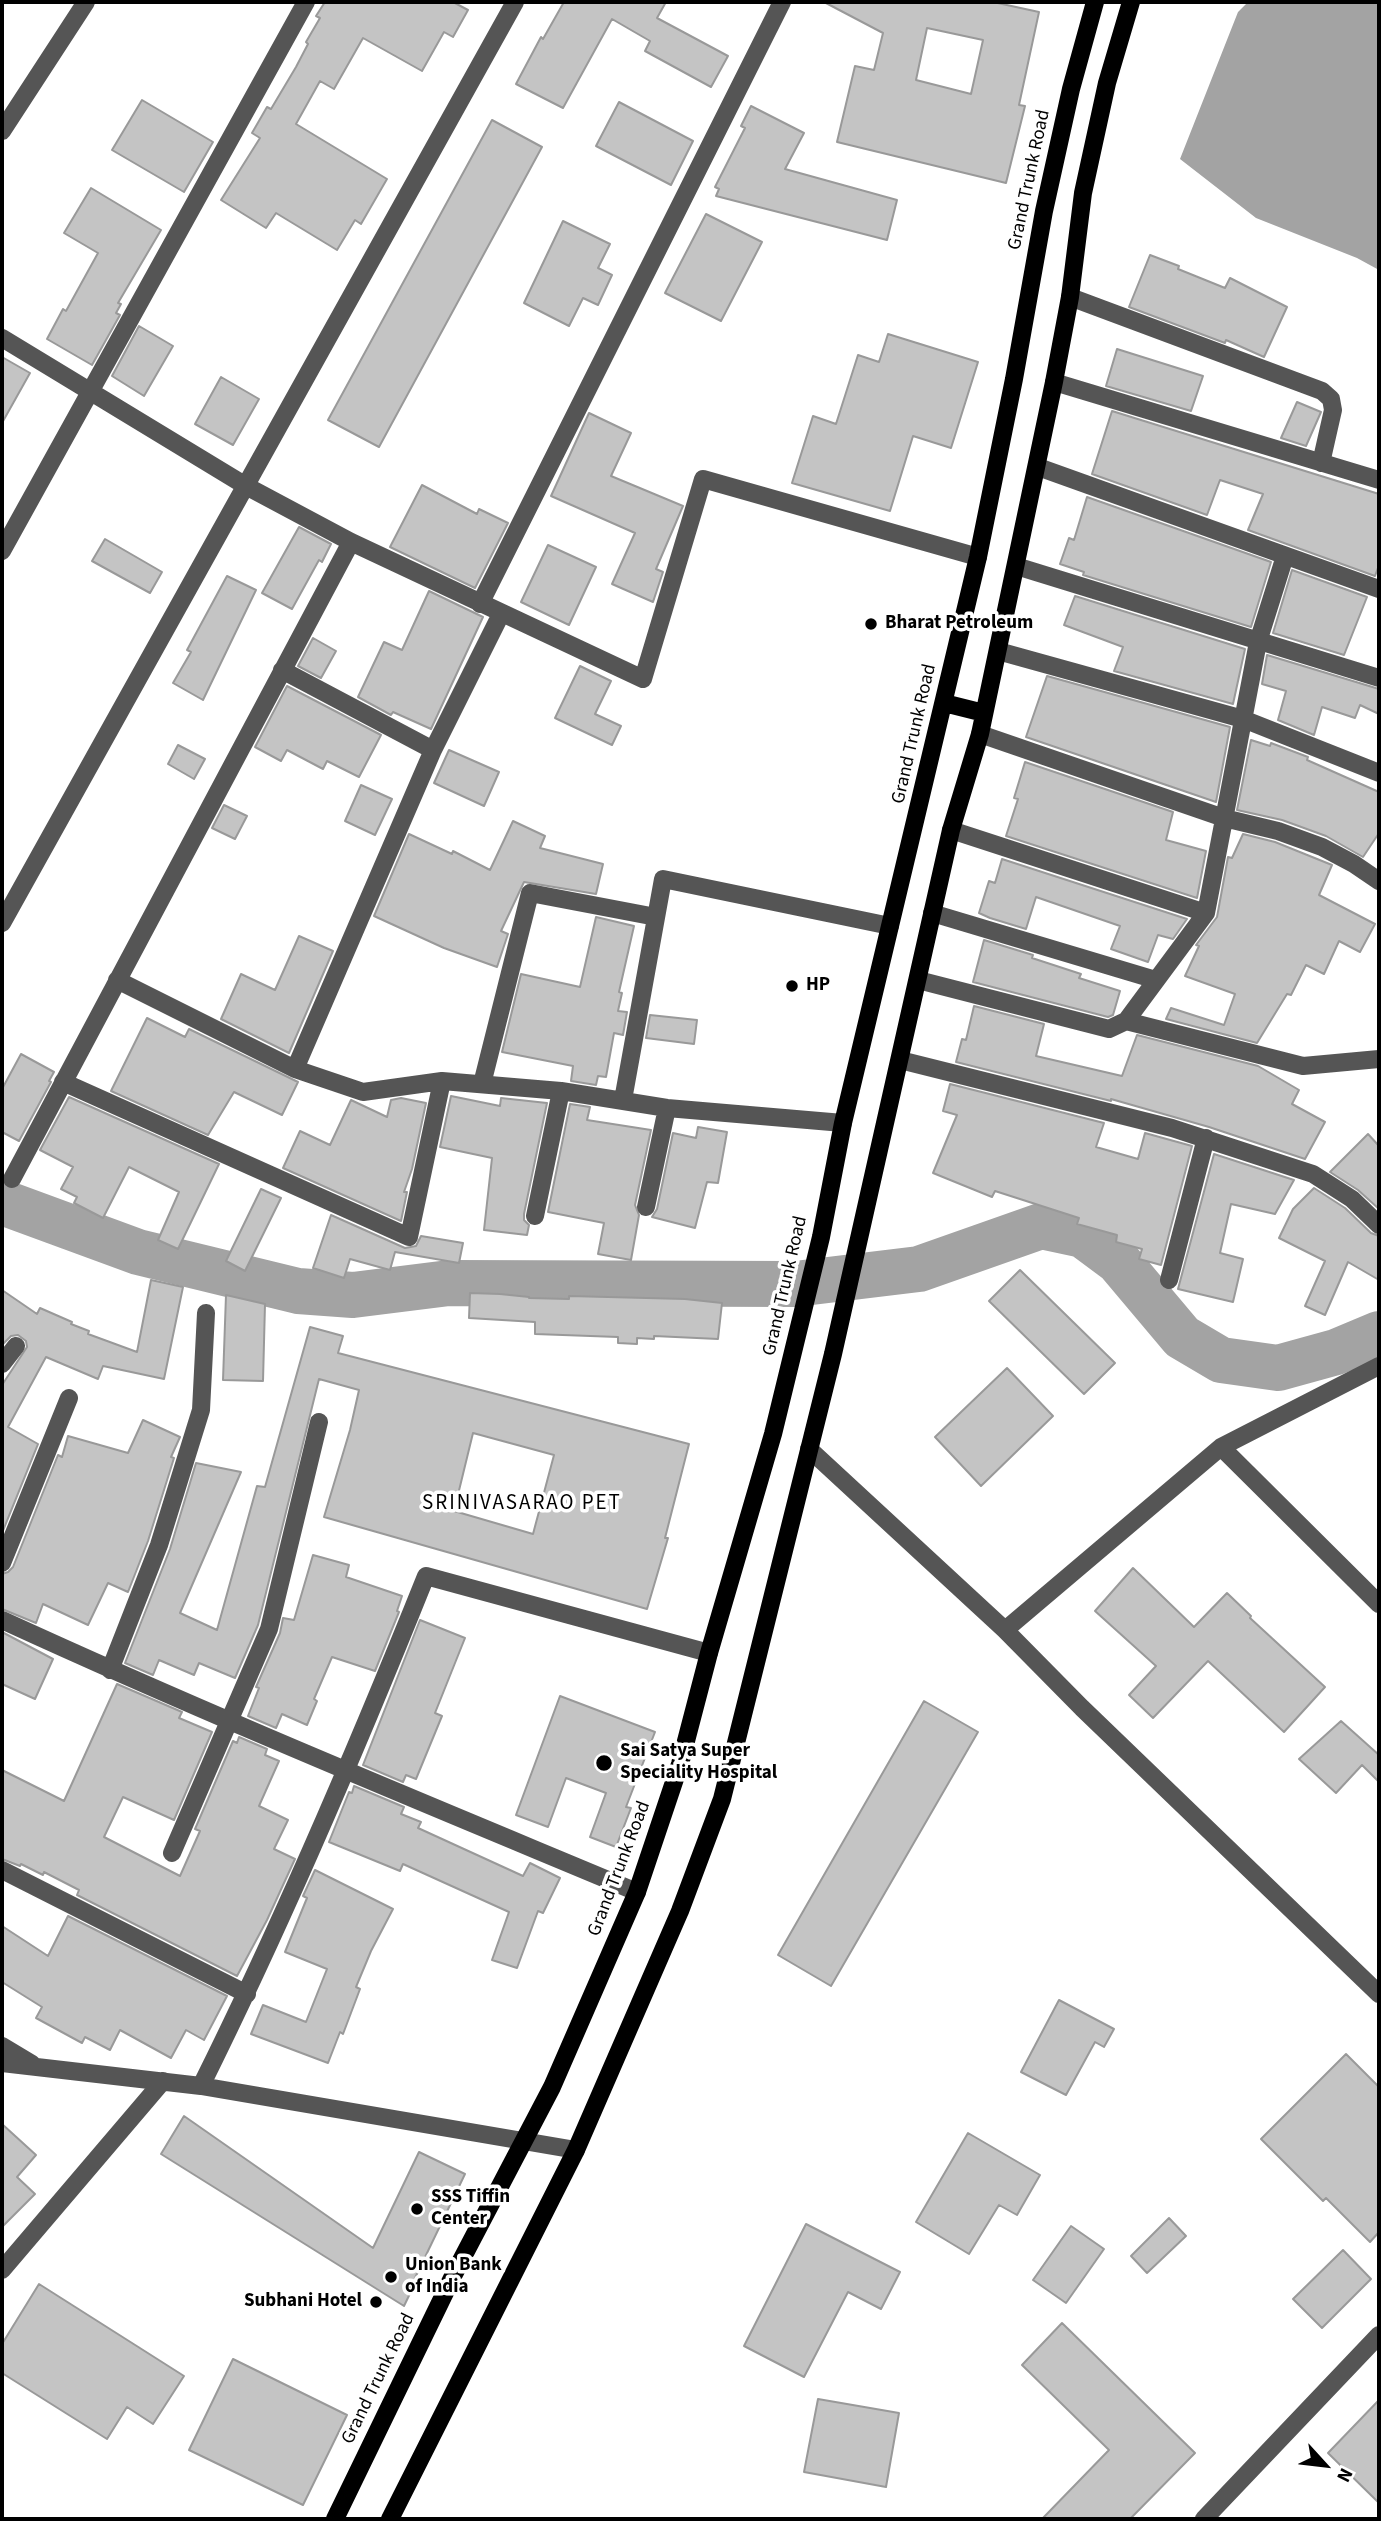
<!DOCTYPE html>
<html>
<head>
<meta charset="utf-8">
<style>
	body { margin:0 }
	#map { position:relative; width:1381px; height:2521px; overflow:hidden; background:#fff; font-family:"Source Sans 3",sans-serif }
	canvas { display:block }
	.frame { position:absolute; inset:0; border:4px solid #000; pointer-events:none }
	.north { position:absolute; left:1290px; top:2430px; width:70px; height:70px; -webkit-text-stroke:5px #fff; paint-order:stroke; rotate:117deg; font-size:19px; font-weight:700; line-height:28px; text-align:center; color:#000 }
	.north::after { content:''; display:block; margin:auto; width:24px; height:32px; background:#000; clip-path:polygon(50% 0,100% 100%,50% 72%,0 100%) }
</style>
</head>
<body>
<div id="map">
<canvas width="1381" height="2521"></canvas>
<div class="frame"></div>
<div class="north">N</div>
</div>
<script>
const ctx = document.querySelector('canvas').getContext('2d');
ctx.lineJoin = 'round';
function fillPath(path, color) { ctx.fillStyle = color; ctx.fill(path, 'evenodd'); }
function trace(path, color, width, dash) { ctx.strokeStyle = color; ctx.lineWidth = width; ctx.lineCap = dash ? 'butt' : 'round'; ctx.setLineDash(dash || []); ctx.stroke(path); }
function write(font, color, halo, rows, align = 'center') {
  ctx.font = font + ' "Source Sans 3",sans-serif'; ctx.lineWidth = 7; ctx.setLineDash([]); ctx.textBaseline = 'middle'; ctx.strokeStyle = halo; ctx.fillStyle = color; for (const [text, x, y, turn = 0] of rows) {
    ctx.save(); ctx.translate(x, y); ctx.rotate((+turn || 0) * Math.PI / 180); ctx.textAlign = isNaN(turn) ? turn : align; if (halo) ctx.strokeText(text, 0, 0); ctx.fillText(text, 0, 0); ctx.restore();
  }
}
const water = new Path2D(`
	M1248,2H1379V270L1357,258L1256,218L1180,159L1238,12Z`);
const river = new Path2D(`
	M2,1202L138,1252L298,1291L353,1295L449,1283L795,1284L919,1269L1041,1226L1083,1235L1118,1261L1182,1337L1221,1360L1278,1368L1336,1352L1379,1334`);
const building = new Path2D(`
	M325,2H453L468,10L453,37L444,32L422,71L363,38L334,89L320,81L296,124L387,179L361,224L355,220L337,250L276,213L266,228L221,200L260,138L252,133L267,107L271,109L296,67L308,44L306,42L320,18L316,16Z
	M564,2H666L657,18L728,56L711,87L645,51L650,41L612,19L563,108L516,84L541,37L543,39Z
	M824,2H993L1039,12L1019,105L1025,106L1006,183L837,142L855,66L874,70L883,33ZM927,28L983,40L971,94L916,80Z
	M142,100L213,142L184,192L112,150Z
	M619,102L693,141L671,185L596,146Z
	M751,106L804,133L785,169L897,200L887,240L716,196L719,189L715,187L745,128L741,126Z
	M492,120L542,147L379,447L328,420Z
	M91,188L161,230L118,303L121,304L116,313L120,315L92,365L47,339L63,309L66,311L98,253L64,233Z
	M706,214L762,242L721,321L665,293Z
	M563,221L610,244L598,268L612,275L598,305L583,298L569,326L524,303Z
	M1150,255L1179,266L1178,269L1225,288L1230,278L1287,307L1264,357L1226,340L1225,343L1129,307Z
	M139,326L173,346L144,396L112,376Z
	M888,334L978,362L951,448L913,436L890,511L792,483L813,416L836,424L858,355L879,362Z
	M1117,349L1203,376L1191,411L1106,386Z
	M2,357L30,373L2,423Z
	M221,377L259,399L233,445L195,424Z
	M1297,402L1321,412L1306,446L1281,438Z
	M1112,411L1379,494V565L1375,576L1248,530L1263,494L1220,480L1207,515L1092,474Z
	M589,413L631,433L611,476L683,506L656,569L663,572L653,602L612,584L635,533L551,496Z
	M422,485L477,514L479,509L508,523L475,588L390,547Z
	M1087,497L1271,562L1251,627L1083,575L1084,572L1060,564L1069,538L1074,540Z
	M299,527L331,544L322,562L319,560L292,609L262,593Z
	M105,539L162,572L150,593L92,561Z
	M548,545L596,567L569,625L521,602Z
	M1292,570L1367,597L1344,655L1273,633Z
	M227,576L256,590L203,700L173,683L191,652L187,650Z
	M429,591L483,617L431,729L393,712L391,715L358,697L384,642L402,650Z
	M1075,596L1245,649L1233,704L1114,671L1123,647L1064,625Z
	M313,638L336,651L321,678L298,666Z
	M1267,655L1379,689V714L1360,705L1355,718L1322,707L1314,735L1278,720L1286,691L1262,684Z
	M580,666L611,681L595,714L621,726L612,745L555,718Z
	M1047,676L1230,727L1216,802L1026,737Z
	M287,686L381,735L359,777L327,761L323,769L287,750L281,761L255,747Z
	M1251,740L1270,746L1271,743L1308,757L1307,760L1379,792V833L1363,857L1326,836L1282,820L1237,810Z
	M178,745L205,759L194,779L168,764Z
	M449,750L499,772L484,806L434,783Z
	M1025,762L1173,812L1166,840L1206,851L1197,898L1006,836L1018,799L1014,798Z
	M361,785L392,799L375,835L345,821Z
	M224,805L247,816L235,839L212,828Z
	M513,821L545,836L540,848L603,864L596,894L524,882L501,931L508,934L497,967L444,948L374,916L409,834L452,854L453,851L490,870Z
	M1243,834L1275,842L1332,865L1319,895L1375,924L1360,952L1339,941L1324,974L1306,965L1291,995L1287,994L1257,1043L1166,1019L1171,1008L1224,1025L1235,994L1185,976L1199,946L1196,945L1217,917L1228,857L1232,858Z
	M1002,859L1187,919L1173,939L1158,935L1148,962L1111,949L1120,926L1036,897L1026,929L990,918L979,913L989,881L995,883Z
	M596,917L634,926L619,992L622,993L618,1011L627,1012L623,1035L614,1033L606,1077L598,1076L596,1085L571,1081L573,1066L502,1052L521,974L580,987Z
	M299,936L333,951L289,1053L221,1019L241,974L275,990Z
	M984,940L1033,955L1032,958L1081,974L1079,978L1120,991L1113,1015L1108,1017L973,982Z
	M974,1006L1044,1024L1036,1056L1122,1076L1137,1035L1258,1066L1299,1090L1292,1104L1325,1122L1305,1159L1209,1127L1111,1099V1101L956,1062L962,1039L966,1040Z
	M650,1015L697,1020L694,1044L646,1038Z
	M147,1018L185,1037L189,1029L298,1082L282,1115L234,1092L208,1135L111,1091Z
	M21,1054L54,1072L49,1081L51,1082L19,1141L2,1132V1089Z
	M950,1084L1104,1123L1096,1147L1138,1159L1145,1133L1192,1146L1161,1265L1139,1259L1142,1249L1116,1242L1117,1235L1077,1224L1079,1218L995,1191L992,1197L933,1173L957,1115L943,1111Z
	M451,1096L500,1106L501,1098L547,1103L524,1214V1220L529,1225L527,1235L484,1230L492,1158L440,1147Z
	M69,1097L219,1164L178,1249L158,1240L179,1192L129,1167L103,1218L74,1203L77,1197L61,1189L73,1167L40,1150Z
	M401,1098L426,1103L412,1169L404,1192H407L401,1221L283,1168L300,1131L330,1145L351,1100L387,1117L391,1100Z
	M570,1104L590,1107L587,1120L651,1130L635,1205L639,1215L631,1260L598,1254L604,1223L548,1212Z
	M698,1127L727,1132L718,1183L707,1182L695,1228L652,1217L657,1209L673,1133L696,1138Z
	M1368,1134L1379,1146V1209L1358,1190L1330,1172Z
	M1214,1154L1294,1180L1275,1214L1231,1204L1220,1253L1243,1259L1233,1302L1178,1289Z
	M1314,1188L1345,1208L1371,1233L1379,1236V1280L1348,1262L1325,1315L1305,1306L1325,1261L1279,1238L1293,1209Z
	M261,1189L281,1198L245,1271L226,1261Z
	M331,1215L405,1248L416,1246L421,1236L463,1243L459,1263L395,1252L390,1270L350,1259L344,1278L313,1268Z
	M1020,1270L1115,1363L1084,1394L989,1301Z
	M151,1280L183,1287L164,1379L103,1366L98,1379L46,1357L8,1427L38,1444L2,1533V1385L27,1347L26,1341L18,1335L11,1336L3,1344L2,1343V1290L37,1314L40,1308L72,1322L71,1324L89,1331L88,1334L137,1352Z
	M470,1293L500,1294L529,1297V1298L569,1299V1296L685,1299L722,1303L718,1339L654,1336V1339L637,1338V1344L618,1343V1337L535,1334V1322L469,1318Z
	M226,1295L265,1304L263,1381L223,1380Z
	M310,1327L343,1336L338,1353L689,1444L665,1538H668L647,1609L324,1517L350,1430L359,1390L319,1379L258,1625L235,1678L199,1663L194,1675L159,1660L153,1675L125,1663L170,1549L196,1463L241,1472L180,1613L217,1630L257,1486L265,1487ZM473,1433L554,1455L533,1534L454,1511Z
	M1007,1368L1053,1416L981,1486L935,1437Z
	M143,1420L180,1437L171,1457L174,1458L148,1541L128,1592L108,1583L88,1625L43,1604L36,1623L2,1609V1574L8,1572L13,1567L58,1455L62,1457L68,1436L128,1453Z
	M313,1555L349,1565L346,1577L402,1596L397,1611L399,1612L375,1671L332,1657L314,1699L317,1701L307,1725L282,1714L276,1728L248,1716L259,1688L256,1687L280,1633L283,1618L294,1620Z
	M1133,1568L1194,1627L1227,1593L1251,1616L1250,1618L1325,1687L1284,1732L1208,1661L1153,1718L1129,1695L1156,1666L1095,1611Z
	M420,1620L465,1638L435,1713L442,1716L416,1779L406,1775L403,1782L363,1765Z
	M2,1632L53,1659L35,1699L2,1684Z
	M117,1684L182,1712L179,1718L212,1732L174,1820L123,1797L104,1837L180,1876L200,1831L195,1829L233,1741L237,1743L239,1737L267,1749L265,1755L279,1761L259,1806L288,1820L274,1849L295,1859L267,1920L237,1976L77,1895L79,1890L44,1872L43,1875L21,1864L20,1866L2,1859V1770L64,1801Z
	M560,1696L655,1732L626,1807L631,1808L616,1847L590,1837L606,1793L566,1778L548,1827L516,1815Z
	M924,1701L978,1732L831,1986L778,1955Z
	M1341,1721L1379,1755V1782L1362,1765L1336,1793L1299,1759Z
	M354,1786L404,1807L401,1814L421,1822L418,1828L523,1876L530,1863L560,1878L543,1913L538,1911L517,1968L492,1960L509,1912L403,1864L400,1871L329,1842L349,1792L352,1793Z
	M315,1870L393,1909L371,1951L356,1987L360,1989L343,2034L340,2032L328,2063L251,2034L263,2005L306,2022L327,1969L285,1952L307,1898L303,1896Z
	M68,1916L227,1996L204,2040L186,2030L171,2058L120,2030L110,2050L85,2037L82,2043L36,2018L42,2007L2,1982V1926L48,1956Z
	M1059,2000L1114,2029L1104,2047L1095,2042L1066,2095L1021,2072Z
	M1346,2054L1379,2087V2232L1370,2242L1326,2198L1323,2201L1261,2139Z
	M184,2116L373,2248L419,2152L465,2174L415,2278L417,2279L404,2306L161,2154Z
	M2,2124L36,2155L17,2177L35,2194L2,2227Z
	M968,2133L1040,2175L1017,2215L999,2205L969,2254L916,2222Z
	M1169,2218L1186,2236L1147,2273L1131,2256Z
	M806,2224L900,2272L881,2309L848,2292L804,2377L744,2346Z
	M1071,2226L1104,2249L1066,2303L1033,2280Z
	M1343,2250L1371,2279L1322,2328L1293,2299Z
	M39,2284L184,2376L153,2424L127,2407L107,2439L2,2373V2344Z
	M1062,2323L1195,2453L1130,2519H1042L1109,2450L1022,2365Z
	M233,2359L347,2415L303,2505L189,2450Z
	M818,2399L899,2413L886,2487L804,2472Z
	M1379,2400V2503L1328,2453Z`);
const minor = new Path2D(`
	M2,131L86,2
	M1070,297L1322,391L1331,399L1333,410L1321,463
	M2,338L246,486L351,542L643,679L703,479L978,557
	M1054,382L1379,480
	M1038,467L1379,589
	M2,551L306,2
	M1285,556L1258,642L1206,913L1126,1021L1303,1066L1379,1059
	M1016,566L1379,678
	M480,604L782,2
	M998,651L1243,719L1379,773
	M282,670L433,750
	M980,734L1224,818L1278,831L1322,847L1354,864L1379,881
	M951,830L1206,913
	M932,913L1156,980
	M2,923L515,2
	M117,980L295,1069L363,1092L442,1081L561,1091L667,1108L843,1123
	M918,980L1109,1029L1126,1021
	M900,1060L1172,1128L1313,1174L1352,1199L1379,1225
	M295,1069L433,750L501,614
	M63,1082L409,1237L442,1081
	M482,1084L530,893L656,917
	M623,1100L663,879L890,926
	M12,1179L351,542
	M646,1207L667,1108
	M535,1216L561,1091
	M1169,1280L1206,1138
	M2,1364L16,1346
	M1221,1447L1379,1604
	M809,1449L1005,1630L1082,1708L1379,1994
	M2,1563L69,1398
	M2,1620C211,1716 424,1803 637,1892
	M1005,1630L1221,1447L1379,1366
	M110,1670L159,1545L201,1410L206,1313
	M172,1853L269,1629L319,1422
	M2,1870L247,1994
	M2,2046L32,2064
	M2,2063L201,2086L576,2150
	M201,2086C284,1919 357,1748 426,1576L709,1653
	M2,2270L163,2081
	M1204,2519L1379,2335`);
const major = new Path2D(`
	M944,703L984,713
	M335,2519L454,2274L552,2087L637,1892L680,1764L709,1653L773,1434L821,1237L843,1123L978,557L1014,379L1044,211L1071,89L1095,2
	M390,2519L576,2150L680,1911L722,1799L833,1354L951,830L980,734L1054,382L1070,297L1083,193L1107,83L1131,2`);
const markers = [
	[871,624,7,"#000"],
	[792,986,7,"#000"],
	[604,1763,9,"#000"],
	[417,2209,7,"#000"],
	[391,2277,7,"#000"],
	[376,2302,7,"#000"]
];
const streetNames = [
	["Grand Trunk Road",1030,180,-78],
	["Grand Trunk Road",915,734,-77],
	["Grand Trunk Road",786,1286,-77],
	["Grand Trunk Road",620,1869,-69],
	["Grand Trunk Road",379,2379,-64]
];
const poiNames = [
	["Bharat Petroleum",885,624],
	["HP",806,986],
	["Sai Satya Super",620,1752],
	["Speciality Hospital",620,1774],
	["SSS Tiffin",431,2198],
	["Center",431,2220],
	["Union Bank",405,2266],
	["of India",405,2288],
	["Subhani Hotel",362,2302,"right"]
];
const neighbourhoodNames = [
	["SRINIVASARAO PET",522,1504]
];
fillPath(water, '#a3a3a3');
trace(river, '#a3a3a3', 46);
fillPath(building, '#c4c4c4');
trace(building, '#999', 2);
trace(minor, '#555', 18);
trace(major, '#000', 18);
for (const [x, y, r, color] of markers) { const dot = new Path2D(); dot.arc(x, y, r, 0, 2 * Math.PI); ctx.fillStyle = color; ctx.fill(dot); trace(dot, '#fff', 2.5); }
write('19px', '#000', '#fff', streetNames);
write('bold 19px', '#000', '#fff', poiNames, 'left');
ctx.letterSpacing = '2px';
write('21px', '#000', '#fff', neighbourhoodNames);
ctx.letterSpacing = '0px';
</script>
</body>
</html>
